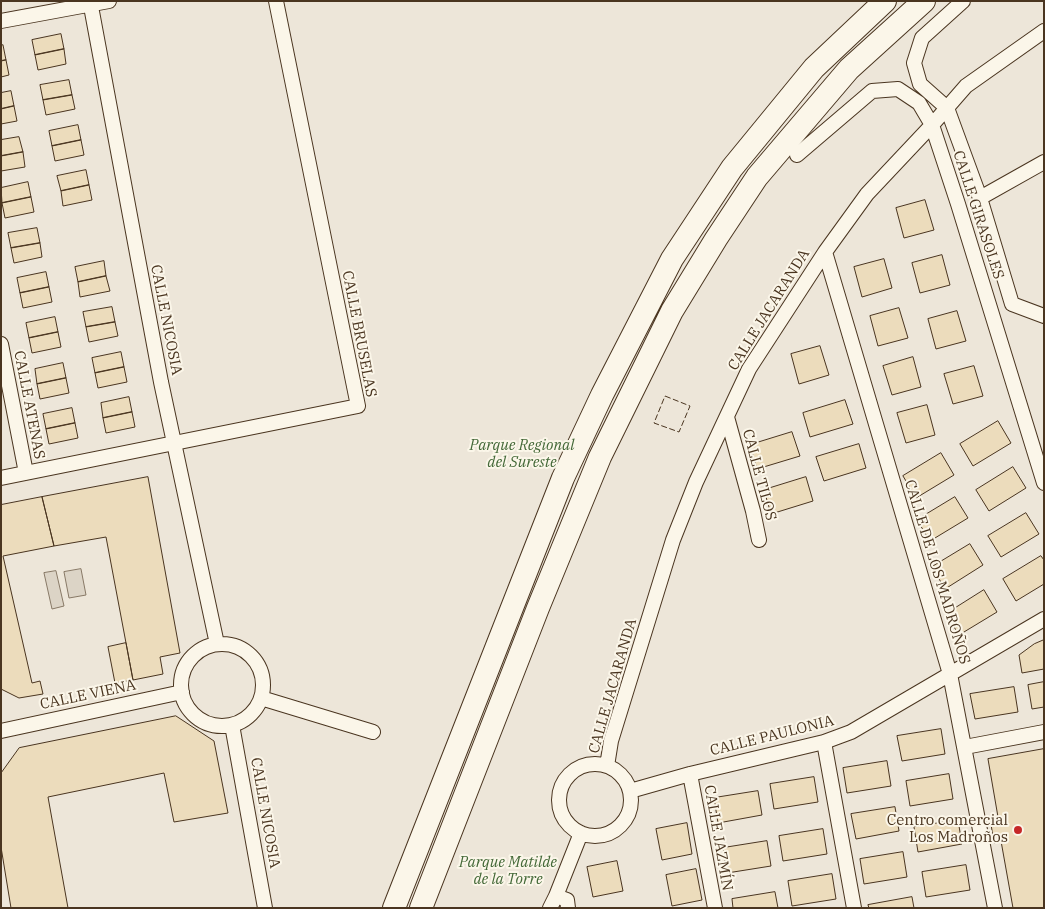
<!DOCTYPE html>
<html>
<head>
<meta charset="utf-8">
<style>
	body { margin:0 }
	#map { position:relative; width:1045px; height:909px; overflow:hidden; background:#fbf6e9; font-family:"IBM Plex Serif",serif }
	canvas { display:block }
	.frame { position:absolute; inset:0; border:2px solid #4a3520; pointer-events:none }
</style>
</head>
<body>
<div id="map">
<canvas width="1045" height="909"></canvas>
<div class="frame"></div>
</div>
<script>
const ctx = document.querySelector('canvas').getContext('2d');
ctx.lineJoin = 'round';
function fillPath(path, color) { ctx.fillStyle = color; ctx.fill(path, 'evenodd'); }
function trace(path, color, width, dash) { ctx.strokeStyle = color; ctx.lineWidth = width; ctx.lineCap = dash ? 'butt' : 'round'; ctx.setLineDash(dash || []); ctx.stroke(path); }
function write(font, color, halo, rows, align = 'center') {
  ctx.font = font + ' "IBM Plex Serif",serif'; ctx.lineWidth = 4; ctx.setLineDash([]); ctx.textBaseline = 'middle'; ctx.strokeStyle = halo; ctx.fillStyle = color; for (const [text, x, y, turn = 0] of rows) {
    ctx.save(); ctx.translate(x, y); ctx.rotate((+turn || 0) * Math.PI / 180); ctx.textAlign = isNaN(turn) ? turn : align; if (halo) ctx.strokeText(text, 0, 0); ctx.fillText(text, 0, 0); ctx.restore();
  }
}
const green = new Path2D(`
	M1,1H1044V908H1Z`);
const water = new Path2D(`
	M81,569L86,595L69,598L64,572Z
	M56,571L64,606L52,609L44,573Z`);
const building = new Path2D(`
	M61,34L64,49L35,55L32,40Z
	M3,45L6,60L1,61V46Z
	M64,49L66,64L38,70L35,55Z
	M6,60L9,75L1,77V61Z
	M69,80L72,95L43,100L40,85Z
	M11,91L14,106L1,109V93Z
	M72,95L75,109L46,115L43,100Z
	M14,106L17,121L1,124V109Z
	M78,125L81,140L52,146L49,131Z
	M19,137L23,152L1,156V140Z
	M81,140L84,155L55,161L52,146Z
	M23,152L25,167L1,171V156Z
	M86,170L89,185L61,191L57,176Z
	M28,182L31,197L2,203L1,188Z
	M89,185L92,200L63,206L61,191Z
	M31,197L34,212L5,218L2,203Z
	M925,200L934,230L904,238L896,208Z
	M37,228L40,243L11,248L8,233Z
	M40,243L42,257L14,263L11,248Z
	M942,255L950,285L920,293L912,263Z
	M884,259L892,288L862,297L854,267Z
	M104,261L106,276L78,282L75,267Z
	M46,272L49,287L20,293L17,278Z
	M106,276L110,291L80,297L78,282Z
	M49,287L52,302L23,308L20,293Z
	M112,307L115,322L86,327L83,312Z
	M899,308L908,338L878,346L870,316Z
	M957,311L966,341L936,349L928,319Z
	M55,317L58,332L29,338L26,323Z
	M115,322L118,336L89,342L86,327Z
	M58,332L61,347L32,353L29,338Z
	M820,346L829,375L799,384L791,354Z
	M121,352L124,367L95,373L92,358Z
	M913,357L921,387L892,395L883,366Z
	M63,363L66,378L37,384L35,369Z
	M974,366L983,396L953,404L944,374Z
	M124,367L127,382L98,388L95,373Z
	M66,378L69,393L40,399L37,384Z
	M129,397L132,412L103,418L101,403Z
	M845,400L853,424L810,437L803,413Z
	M927,405L935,435L906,443L897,413Z
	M72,408L75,423L46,429L43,414Z
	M132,412L135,427L106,433L103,418Z
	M998,421L1011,443L973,466L960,444Z
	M75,423L78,438L49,444L46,429Z
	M792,432L800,456L757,469L750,445Z
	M859,444L866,468L824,481L816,457Z
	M941,453L954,475L916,498L903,476Z
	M1013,467L1026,488L989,511L976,490Z
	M148,477L180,653L160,657L163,674L133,680L106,537L54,546L42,497Z
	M806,477L813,501L771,514L764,490Z
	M42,497L54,546L3,556L32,683L40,681L43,694L19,698L1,689V505Z
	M955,497L968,518L930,541L917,520Z
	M1026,513L1039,534L1001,557L988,536Z
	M970,544L983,565L945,589L932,567Z
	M1041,556L1044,560V584L1016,601L1003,579Z
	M984,590L997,612L959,635L946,614Z
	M1044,640V669L1022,673L1019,655L1034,644Z
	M126,643L133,680L115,683L108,647Z
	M1044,682V707L1032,709L1028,685Z
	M1014,687L1018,712L975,719L970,694Z
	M176,716L214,741L228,813L174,822L164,773L48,797L68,908H11L1,847V773L19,748Z
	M941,729L945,754L902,761L897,736Z
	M1044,749V908H1013L1001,841L994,843L990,818L998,817L988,759Z
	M887,761L891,786L847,793L843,768Z
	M949,774L953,799L910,806L906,781Z
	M814,777L818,802L774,809L770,784Z
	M758,791L762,815L718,823L714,798Z
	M895,807L899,831L856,839L851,814Z
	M958,820L962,844L918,852L914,827Z
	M687,823L692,854L662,860L656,829Z
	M823,829L827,854L783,861L779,836Z
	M767,841L771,866L727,873L723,848Z
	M903,852L907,877L864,884L860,859Z
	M617,861L623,891L593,897L587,867Z
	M966,865L970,890L926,897L922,872Z
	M696,869L702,900L672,906L666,875Z
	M832,874L836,899L792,906L788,881Z
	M775,892L778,908H733L732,899Z
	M912,897L914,908H869L868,905Z`);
const street = new Path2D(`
	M90,1L161,382L217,644
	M963,1L922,38L914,63L920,84L947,108L980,198L1012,304L1044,316
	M1,21L109,1
	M797,155L872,91L898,89L919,103L932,125L958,204L1044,483
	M980,198L1044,162
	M825,252L950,674L995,908
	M1,344L26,473
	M727,417L753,511L759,540
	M1,478L358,406L276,1
	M181 685a41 41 0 1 1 82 0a41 41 0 1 1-82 0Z
	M261,698L373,732
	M232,725L265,908
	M1,731L182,692
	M824,742L854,908
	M965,747L1044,732
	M559 800a36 36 0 1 1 72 0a36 36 0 1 1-72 0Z
	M607,766L611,741L673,540L696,482L749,369L825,252L867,194L932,125L966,86L1044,31
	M690,774L715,908
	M630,791L690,774L824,742L851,732L1044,619
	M550,908L556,896
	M568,908L567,900L556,896L581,833`);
const primary = new Path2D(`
	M394,908L563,478L602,395L672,259L732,168L814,68L885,1
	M421,908L538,608L600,457L672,311L716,239L757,177L849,69L924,1`);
const fence = new Path2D(`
	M665,396L690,406L679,432L654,423Z`);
const markers = [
	[1018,830,5,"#c62828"]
];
const streetNames = [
	["CALLE GIRASOLES",978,215,72],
	["CALLE JACARANDA",769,310,-58],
	["CALLE NICOSIA",166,320,79],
	["CALLE BRUSELAS",359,334,79],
	["CALLE ATENAS",29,405,79],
	["CALLE TILOS",759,475,75],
	["CALLE DE LOS MADROÑOS",937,572,73],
	["CALLE JACARANDA",613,686,-74],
	["CALLE VIENA",88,695,-12],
	["CALLE PAULONIA",772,736,-14],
	["CALLE NICOSIA",265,813,80],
	["CALLE JAZMÍN",718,838,80]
];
const parkNames = [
	["Parque Regional",522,446],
	["del Sureste",522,463],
	["Parque Matilde",508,863],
	["de la Torre",508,880]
];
const poiNames = [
	["Centro comercial",1008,821],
	["Los Madroños",1008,838]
];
fillPath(green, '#ede6d9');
trace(green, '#887966', 1);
fillPath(water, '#dcd4c6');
trace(water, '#887966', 1);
fillPath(building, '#ecdcbc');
trace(building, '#4a3520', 1);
trace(street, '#4a3520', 16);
trace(primary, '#4a3520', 24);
trace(street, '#fbf6e9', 14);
trace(primary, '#fbf6e9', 22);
trace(fence, '#4a3520', 1, [6, 2.5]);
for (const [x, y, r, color] of markers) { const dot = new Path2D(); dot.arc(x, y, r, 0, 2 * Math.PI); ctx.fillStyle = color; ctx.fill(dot); trace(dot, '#fbf6e9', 2); }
write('15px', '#4a3520', '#fbf6e9', streetNames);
write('italic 15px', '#436837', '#fbf6e9', parkNames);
write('15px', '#4a3520', '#fbf6e9', poiNames, 'right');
</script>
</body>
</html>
